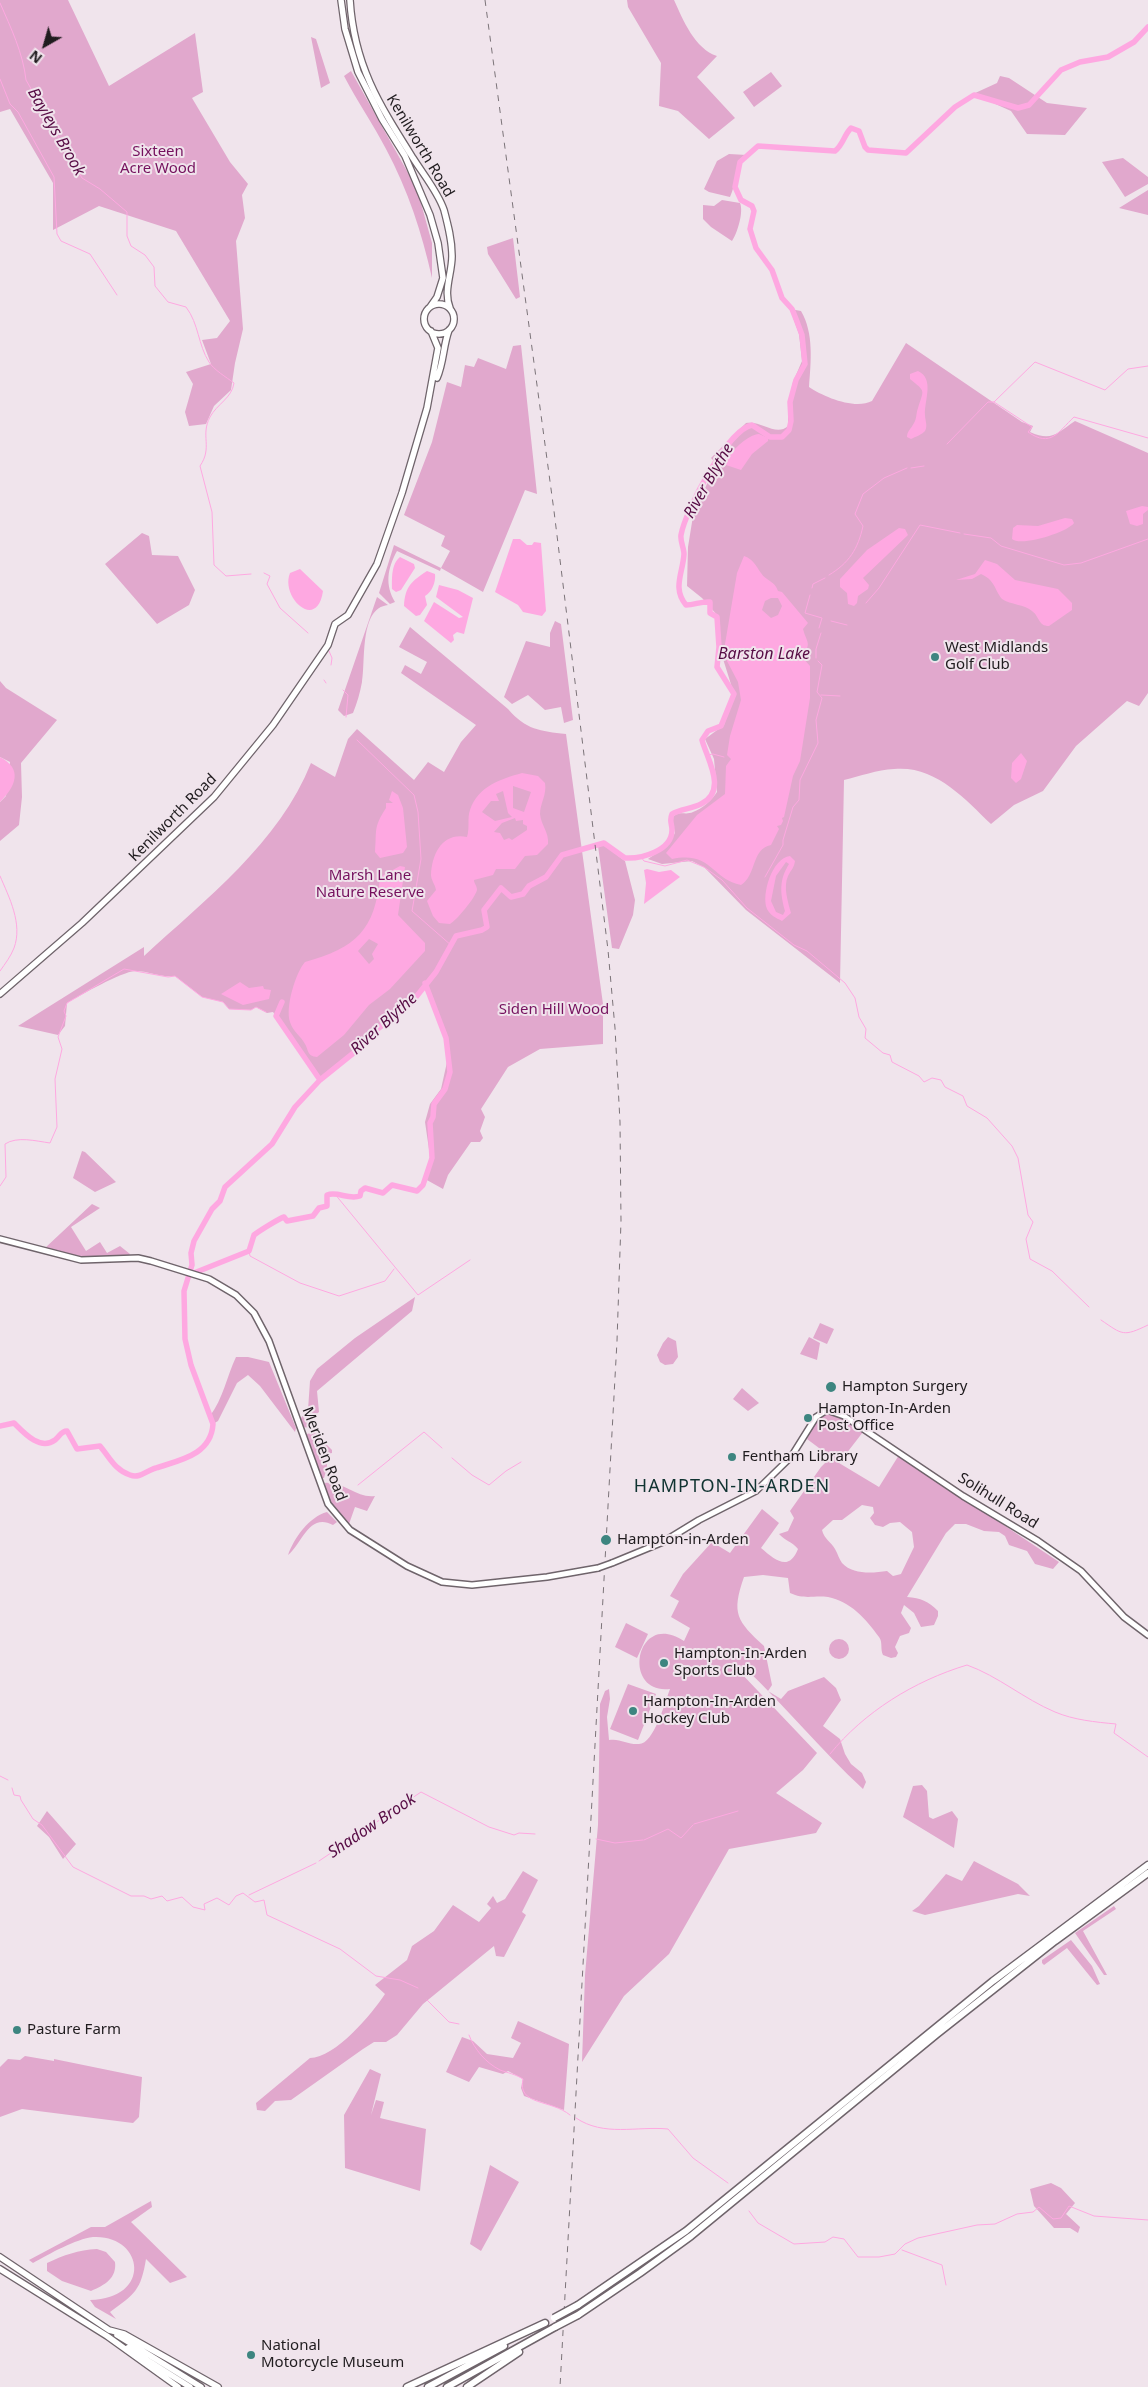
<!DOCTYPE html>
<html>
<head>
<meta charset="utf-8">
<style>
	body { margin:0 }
	#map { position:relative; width:1148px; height:2387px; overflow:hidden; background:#f0e4ec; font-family:"Noto Sans",sans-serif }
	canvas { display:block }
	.north { position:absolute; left:20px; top:20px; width:50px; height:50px; -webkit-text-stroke:4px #f0e4ec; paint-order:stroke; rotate:218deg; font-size:14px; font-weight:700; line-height:20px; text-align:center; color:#201c1f }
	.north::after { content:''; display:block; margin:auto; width:18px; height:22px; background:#201c1f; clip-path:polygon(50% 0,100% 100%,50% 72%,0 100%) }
</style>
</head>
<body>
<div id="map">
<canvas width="1148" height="2387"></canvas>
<div class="north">N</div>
</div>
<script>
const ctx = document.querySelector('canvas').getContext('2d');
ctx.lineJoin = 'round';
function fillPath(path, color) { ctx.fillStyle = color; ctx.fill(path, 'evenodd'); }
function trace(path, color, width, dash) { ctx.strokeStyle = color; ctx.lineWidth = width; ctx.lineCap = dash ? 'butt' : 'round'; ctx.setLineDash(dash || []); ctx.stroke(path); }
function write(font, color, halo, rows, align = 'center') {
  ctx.font = font + ' "Noto Sans",sans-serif'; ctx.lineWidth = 4; ctx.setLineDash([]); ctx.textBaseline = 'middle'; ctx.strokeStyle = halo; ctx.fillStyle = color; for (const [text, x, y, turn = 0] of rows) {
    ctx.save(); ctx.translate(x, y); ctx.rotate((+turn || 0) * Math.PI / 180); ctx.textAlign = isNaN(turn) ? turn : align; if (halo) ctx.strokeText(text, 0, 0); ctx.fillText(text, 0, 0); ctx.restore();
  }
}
const green = new Path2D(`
	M0,0H68L109,86L195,33L203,92L192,98L230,162L248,184L242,195L245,218L236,241L243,329L235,363L231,390L214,406L206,424L189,426L185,412L193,384L186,372L211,364L202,340L217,338L230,321L176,231L99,206L53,230V183L10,109L0,112Z
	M627,0H674C683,20 695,49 717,56L697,77L735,118L709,139L678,111L659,106L661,63L628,7Z
	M311,37L316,39L330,83L321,88Z
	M351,71L417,189L432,243V278C422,233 408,190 386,149C373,124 357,101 344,76Z
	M771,72L782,86L754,107L743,92Z
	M1000,76L1009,78L1047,103L1087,108L1065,135L1027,134L1011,111L973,94L997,83Z
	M729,154L747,155C735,167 737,182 730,197L709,192L704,189L717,161Z
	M1123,158L1148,177V184L1125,197L1102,162Z
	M1148,190V215L1119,208Z
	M722,200L740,203C744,212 737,234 732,241L711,227L703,219V205L714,206Z
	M513,238L520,297L516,299L488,254L487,247Z
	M790,309L801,311C814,333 811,362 809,387C824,397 855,410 872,401L906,343L1022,422L1033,426L1030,432C1052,442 1057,433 1075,421L1148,453V693L1139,706L1127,701L1076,746L1043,791L1014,805L991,824C964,798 935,765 894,769C877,770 860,776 844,780L840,983L746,910L705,868L692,861L662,864L648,859C659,852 668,845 675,833L672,819C677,809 685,816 693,812C702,809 712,800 717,792L714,759L705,739L724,725L734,694L719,646L718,616L702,598L687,586L688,547L693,516L716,463L711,458L746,423C761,420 776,437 788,426V409L793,382L802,361L799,334Z
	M521,345L537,494L525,490L483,592L441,568L440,571L397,551C387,569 385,585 395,602L390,604L379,593L394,545L441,568L450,551L441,546L445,536L404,515L432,442L447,382L461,387L465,365L474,367L478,358L506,369L513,346Z
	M142,533L149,536L152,555L178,556L195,590L189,605L157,624L105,564Z
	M377,597L388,605C359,608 366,661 362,682C360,693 357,703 353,713L344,716L338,710Z
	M555,621L561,624L573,720L564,723L561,707L545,710L528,695L512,704L504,697L526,641L550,647V633Z
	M410,627L508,709C526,730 540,731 566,734L603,1004V1044L540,1049L508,1067L481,1109L485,1117L480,1131L483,1138L480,1142H471L448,1175L443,1189L425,1179L431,1163L425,1122L430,1104L441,1089L449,1053L446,1038L425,984L405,1009L375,1031L356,1051L320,1080L273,1012L267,1013L256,1007L251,1010L229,1009L223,1002L202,997L175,976C162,978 149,971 135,971C121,972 81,995 67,1003L65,1026L58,1035L18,1026L144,947V956C206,899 279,843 311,763L335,777L348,739L357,729L414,780L428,762L444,772L461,742L476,725L401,673L405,665L421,674L427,662L399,647Z
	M0,681L6,688L57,720L21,763L22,797L19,825L0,841V802L6,796L10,762L0,757Z
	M598,846H605L625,861L635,900L633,915L619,949L612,948Z
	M82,1151L85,1152L116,1182L95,1192L73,1178Z
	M92,1204L100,1208L71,1227L86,1251L100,1242L107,1253L120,1246L130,1254L128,1256L82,1258L45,1248Z
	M415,1297L412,1311L317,1391L319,1412L309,1420L311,1428L303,1427L300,1419L308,1410L310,1381L317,1369L355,1338Z
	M820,1323L834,1329L827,1344L813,1338Z
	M668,1337L676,1341L678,1357L673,1364L665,1365L660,1362L657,1355L663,1343Z
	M809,1337L820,1343L817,1360L800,1354Z
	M236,1357H248L269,1362L296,1428L295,1432L260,1386L248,1375L237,1383L218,1421L213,1424L210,1416C223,1399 227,1376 236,1357Z
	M742,1388L759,1403L748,1411L733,1399Z
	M827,1413L843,1419L863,1432L839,1463L879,1487L899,1455L1059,1562L1053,1569L1035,1564L1027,1551L1009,1545L1005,1536L999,1532L984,1531L966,1524H955L946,1533L907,1597C921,1598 928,1601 938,1611V1616L934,1625L921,1627L914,1613L904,1605L901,1613L911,1628L909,1633L900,1636L895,1647L898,1653L896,1657L891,1658L883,1655C880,1649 883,1642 879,1637C866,1619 850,1601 828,1597C813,1595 806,1600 790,1593L788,1578L763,1575L744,1577C731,1614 737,1621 764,1646L772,1685L768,1691L781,1699L788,1691L824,1677L836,1688L841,1700L823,1726L840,1739L845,1754L851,1764L862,1773L866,1782L863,1789C821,1750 785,1706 744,1667L739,1671L817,1753L803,1770L776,1793L822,1823L816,1833L729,1849L669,1954L624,1996L582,2062L585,1975L598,1825L600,1704L605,1691L609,1689L610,1699L607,1717L609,1740C620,1738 628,1745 639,1744C654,1744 665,1702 670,1689C621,1695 635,1609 684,1641L690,1628L671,1617L679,1601L670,1596L683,1574L712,1542L730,1553L762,1509L779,1523L761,1548C775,1560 789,1572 798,1549C793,1542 785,1541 779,1534L788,1531L794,1518L790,1511L821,1467L831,1457L807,1439L815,1423ZM862,1505L873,1507L874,1513L870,1518L875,1525L883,1527L890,1523L900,1522L912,1532L914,1547L901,1574L893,1576L887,1571C873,1573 853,1575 842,1563C839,1559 838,1554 835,1549C831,1542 824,1539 822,1530L833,1520H842Z
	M314,1432L332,1450V1453L327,1454V1468L324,1478L320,1479L305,1437L307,1434Z
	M325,1483C343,1481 358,1499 375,1496L367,1511L355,1507L349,1524C339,1516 321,1497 325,1483Z
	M327,1512L337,1522L333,1525C309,1512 302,1544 288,1555C294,1538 309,1517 327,1512Z
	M626,1623L648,1634L637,1658L615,1647Z
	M829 1649a10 10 0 1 1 20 0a10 10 0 1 1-20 0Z
	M628,1684L656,1694L638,1740L610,1729Z
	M922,1785L927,1791L929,1817L933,1819L952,1811L958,1819L954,1848L903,1817L913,1786Z
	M47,1811L76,1844L63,1859L49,1837L37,1826Z
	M974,1861L1018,1884L1030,1896L1018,1894L925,1915L912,1911L919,1906L946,1874L962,1881Z
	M523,1871L538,1880L522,1912L526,1915L504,1957L496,1956L494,1946L423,2004L397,2035L386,2042H374L363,2049L291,2100L275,2101L265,2111L257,2110L256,2103L310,2058C335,2058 372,2014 385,1994L375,1985L407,1960L412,1946L434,1931L453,1905L479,1922L491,1908L487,1904L493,1896L497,1903L505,1899Z
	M1114,1906L1116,1909L1083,1931L1107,1975H1104L1075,1933Z
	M1071,1940L1092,1966L1100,1984L1097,1985L1067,1948L1044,1965L1042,1963V1960Z
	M518,2021L569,2044L564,2110L524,2096L521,2088L523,2079L508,2071L503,2074L479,2067L469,2082L446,2072L462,2037L473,2041L487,2054L513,2058L521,2043L511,2038Z
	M25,2056L54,2061V2059L142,2077L139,2117L133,2123L22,2109L0,2117V2067L8,2059L20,2060Z
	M370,2069L381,2074L371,2115L376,2100L384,2102L380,2118L426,2129L420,2191L345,2168L344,2115Z
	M490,2165L519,2182L481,2251L470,2244Z
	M1051,2183L1061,2188L1075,2203L1066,2214L1080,2227L1078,2233L1070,2228H1054L1034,2206L1030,2189Z
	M151,2201L152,2207L131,2222L187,2277L170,2283L146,2259C141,2290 135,2294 110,2312L116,2319L95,2307L90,2300C154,2298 143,2234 93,2237C76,2239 49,2254 33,2263L29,2260L91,2227H105Z
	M97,2249L106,2252L115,2262C117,2278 105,2285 91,2291L62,2281L47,2271V2263C64,2255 78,2250 97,2249Z`);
const water = new Path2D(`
	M918,371C935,379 924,401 925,415C925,420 928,426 925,431C923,434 915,437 911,439L907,437C907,431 911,429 914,423C917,418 916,413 918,408C924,389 926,392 910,379V374Z
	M759,434L768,438V441L752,454L741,470L726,465V458C735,449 747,435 759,434Z
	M1142,506L1148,507V510L1143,514V524L1137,526L1130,524L1126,511Z
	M1065,518L1072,519L1074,523C1068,532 1021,547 1012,539L1013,528L1017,525L1038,526Z
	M899,528L905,529L908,535L863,578L869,585L868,589L858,596L857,603L854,606L848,604L847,593L840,587V579L867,550Z
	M513,539H520L527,545H532L534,542L541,543L546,611L542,616L523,612L518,605L495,592Z
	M744,556C753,559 756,566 761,573C766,581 775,581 778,591L782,592L808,623L803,629C807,644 812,642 802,657L810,666V698L800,761L793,776L784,817L782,818L783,821L781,825L777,826L779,829L771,845C751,849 757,875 741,885C711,879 712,851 672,859L666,853L697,815L725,794L726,766L731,759L727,755L730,736L741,700L738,682L727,661L724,650L737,573ZM771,598H778L782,606L778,615L771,618L762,610L765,601Z
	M400,557L414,564L415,568L401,590L396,592L392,589C392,579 391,564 400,557Z
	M985,560L997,564L1015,580L1058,589L1072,603V610L1049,626C1038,626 1040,617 1032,611C1024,604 1011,605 1002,599C994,589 995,580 981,574L972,579L956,580L975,574Z
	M300,569L323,591C317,632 280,597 290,573Z
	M427,571L435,574C436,582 432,592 425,596L427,605L420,615L416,616L404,606C405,586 412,581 427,571Z
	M439,585L458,590L473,598L464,634L457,632L453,635L454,640L451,643L424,621L434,602L459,618L463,617L436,597Z
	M1021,753L1027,761L1021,779L1016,783L1011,778L1012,763Z
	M0,757C23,769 16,786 0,802Z
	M522,773L538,776L545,783C547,795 540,803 540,814C541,825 549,832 548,844L537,855L525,856L515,869H496L493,875L474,880C474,884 477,885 477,890C475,898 457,920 450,924L439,923L433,916L427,901L436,890C435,884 431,880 431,875C432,853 443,832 467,837C470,828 467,818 470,810C478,786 501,779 522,773ZM513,786L531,792L524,812L513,808ZM503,791L508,813L512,817L495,821L482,812L491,801H499L496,794ZM515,818L516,821L523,820V824L527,826V830L512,840L509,838L504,840L500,833L494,832L502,823Z
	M392,791L398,795L403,808L407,847L403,853L380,858L375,852C377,830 373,828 386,808V803H393L389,800Z
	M790,856L795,861C794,868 791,870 788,876C783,887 788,902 791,913L782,921C776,918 770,915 767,909C761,895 772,858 790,856ZM786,862L789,864C779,880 780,893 785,911L783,915L776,912L771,901L776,876Z
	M400,866L405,867L398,915L425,943V951L390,989L369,1005L344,1035L317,1057C307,1056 309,1051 305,1044C301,1036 293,1032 290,1022C285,1007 296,972 305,962C356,948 375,930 380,877ZM369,939L378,944L372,954L374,959L369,964L358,951Z
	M647,869L659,872L671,870L680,877L644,904L646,883L644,870Z
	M240,982L249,988L263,986L264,989L271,990L269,999L243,1005L221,994Z`);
const stream = new Path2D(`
	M0,3C11,28 23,53 26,80L82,178L100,189L127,212V236L131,246L145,255L154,267L155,286L168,302L186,307C199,324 198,345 209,362C214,370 226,377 234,383C232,398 217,404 210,417C200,436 213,447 200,466L212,512L214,565L226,576L251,574
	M0,79L10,104L18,112L54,177L57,234L61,241L90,254L117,295
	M994,402L1032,427L1028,432C1051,448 1058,432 1074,417L1148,438
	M947,444L988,402H994L1035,362L1105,390L1128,369L1148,366
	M911,468L924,466
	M964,534L991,538L1001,546L1064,565L1081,563L1148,539
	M264,573L270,576L267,584L280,608L308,633
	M829,575C849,563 858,549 863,526L855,514L863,494L884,478L907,468
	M812,588L813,584L825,578
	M810,595L805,613L822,618L819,628
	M866,603L879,588L920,525L960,533
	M831,621L847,625
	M329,651L332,658L331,665
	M816,658V649L821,633
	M324,680L326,683
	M343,690L348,695L346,717
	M821,695L840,696
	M357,740L414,795L418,812L421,859L412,911L452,946
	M708,755L713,754L724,757
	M641,857L644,861L665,866L687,860L704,867L722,880L747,908L794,945L807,951L845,983L855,998L859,1017L866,1029L865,1038L883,1053L890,1055L892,1062L919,1076L924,1082L932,1078L941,1080L945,1087L963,1096L967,1106L987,1118L1012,1146L1018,1158L1028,1215L1033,1222L1026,1239L1030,1259L1052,1271L1089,1307
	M0,876C9,897 23,924 14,948C11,956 5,964 0,971
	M765,877L783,845V840L793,807L799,800L800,780L818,743L816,720L822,698L817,692L822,665L818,661
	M0,1186L6,1177L5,1144C17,1136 36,1141 50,1143L57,1127L55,1079L62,1049L58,1037L66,1016L64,1011L67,1003L124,969L168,977L175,976L202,997L223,1002L229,1009L251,1010L256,1007L266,1012
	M334,1193L418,1295L470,1260
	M249,1251L250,1256L300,1283L339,1296L385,1281L394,1269
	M1101,1320C1123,1335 1123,1337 1148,1325
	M452,1458L472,1475L489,1485L506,1471L521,1462
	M358,1485L424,1432L442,1448
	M830,1754C864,1712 914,1681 967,1665C998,1676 1024,1699 1055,1712C1074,1720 1095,1722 1116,1724L1114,1733L1148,1757
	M0,1776L8,1780
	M12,1788L14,1795L20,1796L21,1800L33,1819L42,1825L73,1867L131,1896H144L151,1899L162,1896L167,1901L182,1897L193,1907L205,1910L204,1904L217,1898L229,1905L236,1896L243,1893L255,1902L264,1900L267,1915L340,1949L376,1976L400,1980L418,1988
	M694,1824L738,1811
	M596,1839L615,1843L643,1840
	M644,1840L668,1829L681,1838L693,1825
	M319,1861L421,1792L489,1827L514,1835L519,1833L535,1834
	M249,1895L316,1863
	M427,2000L449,2022L459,2024
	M469,2035C474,2049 486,2063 500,2070C508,2073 515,2074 523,2079C517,2106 551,2099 570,2115
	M576,2118C604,2137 636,2126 668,2129L693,2158L728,2183
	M749,2211L758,2223L794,2244L825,2242L833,2237L844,2239L858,2257H879L895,2254L905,2244L918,2238L977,2225L995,2224L1017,2214L1033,2212L1039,2207L1053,2219L1061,2218L1069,2206L1094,2216L1148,2220
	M902,2250L942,2265L946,2285`);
const river = new Path2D(`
	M282,1002L276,1016L320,1080
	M189,1275L249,1251L254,1235C259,1231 280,1218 284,1217L287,1221L313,1216L319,1208L327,1206V1195C338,1191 348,1200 360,1196L361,1191L365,1188L383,1193L392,1185L417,1191L423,1185L432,1158L430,1123L433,1117L434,1104L445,1089L450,1072L446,1038L425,983
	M0,1426L14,1423C24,1433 40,1451 55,1440C60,1436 61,1431 67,1431L77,1449L100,1446C110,1458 115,1470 130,1475C140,1479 147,1470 156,1468C180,1460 211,1455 213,1424L191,1365L185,1339L184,1291L192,1265L191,1253L194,1241L212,1209L220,1201L225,1187L272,1144L295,1107L320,1080L356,1051L375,1031L412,1002L436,972L456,936L482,930L487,927L484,910L501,888L511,897L523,894L529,886L546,877L562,855L604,843L625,858C641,859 672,851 672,830C672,823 669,821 672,814C680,809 691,809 701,804C728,791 707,759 702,740L708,731L721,726L734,694L717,667L719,647L717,617L710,613V602C701,601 695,605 686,605C672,588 683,573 684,554C684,548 680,541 681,535C685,511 728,429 752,425L770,437H782L789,430L791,421L790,402L796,380L805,364L802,335L796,319L792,309L782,298L772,270L756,248L750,229L754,211L752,206L741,200L735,187L740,162L758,146L835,151C843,145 844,135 851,128L859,131L865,147L868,150L906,153L955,107L974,95L1018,108L1029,105L1061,70L1080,62L1108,57L1134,42L1148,27`);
const secondary = new Path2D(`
	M0,1239L81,1260L138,1258L151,1261L209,1279L236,1295L254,1313L269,1341L328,1504L350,1530L407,1566L442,1582L472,1585L547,1577L598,1568
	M612,1563L663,1542L699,1520L756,1491L791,1457L816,1417L827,1410L844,1416L963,1496L1038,1541L1081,1571L1124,1617L1148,1635`);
const trunk = new Path2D(`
	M341,0L345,29L358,72L382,119L405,156L430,215L438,243L443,278L437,297L430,307
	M350,0C354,65 379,104 413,158C423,174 438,192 444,210C448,225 452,240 452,256C452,274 443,291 450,308
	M424 319a15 15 0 1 1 30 0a15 15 0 1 1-30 0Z
	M437,378C444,362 443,346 449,330
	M0,994L82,923L214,797L273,725L328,645L335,624L348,615L377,564L402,493L427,408L438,348L431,331
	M0,2257L109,2330L124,2334L218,2387
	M0,2269L107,2336L178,2387
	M117,2335L201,2387
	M128,2348L190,2387`);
const motorway = new Path2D(`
	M578,2305L686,2231L993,1981L1148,1865
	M578,2315L640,2273L691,2236L937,2034L1055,1941L1148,1873
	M407,2387L545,2323
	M428,2387L504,2346
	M447,2387L555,2327
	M467,2387L519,2352`);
const rail = new Path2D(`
	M485,0L554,511L608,950L615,1028L620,1122L621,1221L617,1341L560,2387`);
const secondaryBridge = new Path2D(`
	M598,1568L612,1563`);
const motorwayBridge = new Path2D(`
	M554,2318L578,2305
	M555,2327L578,2315`);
const markers = [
	[935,657,5,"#3d8580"],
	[831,1387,6,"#3d8580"],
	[808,1418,5,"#3d8580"],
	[732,1457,5,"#3d8580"],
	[606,1540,6,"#3d8580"],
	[664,1663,5,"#3d8580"],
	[633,1711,5,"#3d8580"],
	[17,2030,5,"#3d8580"],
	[251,2355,5,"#3d8580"]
];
const streetNames = [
	["Kenilworth Road",420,146,59],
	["Kenilworth Road",173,818,-45],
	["Meriden Road",324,1454,69],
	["Solihull Road",998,1501,32]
];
const parkNames = [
	["Sixteen",158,152],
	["Acre Wood",158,169],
	["Marsh Lane",370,876],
	["Nature Reserve",370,893],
	["Siden Hill Wood",554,1010]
];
const poiNames = [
	["West Midlands",945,648],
	["Golf Club",945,665],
	["Hampton Surgery",842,1387],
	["Hampton-In-Arden",818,1409],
	["Post Office",818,1426],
	["Fentham Library",742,1457],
	["Hampton-in-Arden",617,1540],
	["Hampton-In-Arden",674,1654],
	["Sports Club",674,1671],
	["Hampton-In-Arden",643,1702],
	["Hockey Club",643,1719],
	["Pasture Farm",27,2030],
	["National",261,2346],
	["Motorcycle Museum",261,2363]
];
const waterNames = [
	["Bayleys Brook",56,132,60],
	["River Blythe",709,481,-60],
	["Barston Lake",764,654],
	["River Blythe",384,1024,-42],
	["Shadow Brook",372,1826,-34]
];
const quarterNames = [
	["HAMPTON-IN-ARDEN",732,1487]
];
fillPath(green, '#e1a8cd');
fillPath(water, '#fea8e1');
trace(stream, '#fea8e1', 1);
trace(river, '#fea8e1', 5.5);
trace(secondary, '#6f646b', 8);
trace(trunk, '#6f646b', 8);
trace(motorway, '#6f646b', 9);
trace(secondary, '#fff', 5);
trace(trunk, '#fff', 5.5);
trace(motorway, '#fff', 6);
trace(rail, '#7b7378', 1, [6, 6]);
trace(secondaryBridge, '#6f646b', 8, []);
trace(motorwayBridge, '#6f646b', 9, []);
trace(secondaryBridge, '#fff', 5);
trace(motorwayBridge, '#fff', 6);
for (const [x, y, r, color] of markers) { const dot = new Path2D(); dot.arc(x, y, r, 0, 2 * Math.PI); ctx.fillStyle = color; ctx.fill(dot); trace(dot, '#f0e4ec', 2); }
write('15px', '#201c1f', '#f0e4ec', streetNames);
write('15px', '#75115e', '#f0e4ec', parkNames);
write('15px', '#201c1f', '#f0e4ec', poiNames, 'left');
write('italic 16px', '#570c45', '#f0e4ec', waterNames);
ctx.letterSpacing = '1px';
write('18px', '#103331', '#f0e4ec', quarterNames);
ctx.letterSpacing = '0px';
</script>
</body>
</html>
